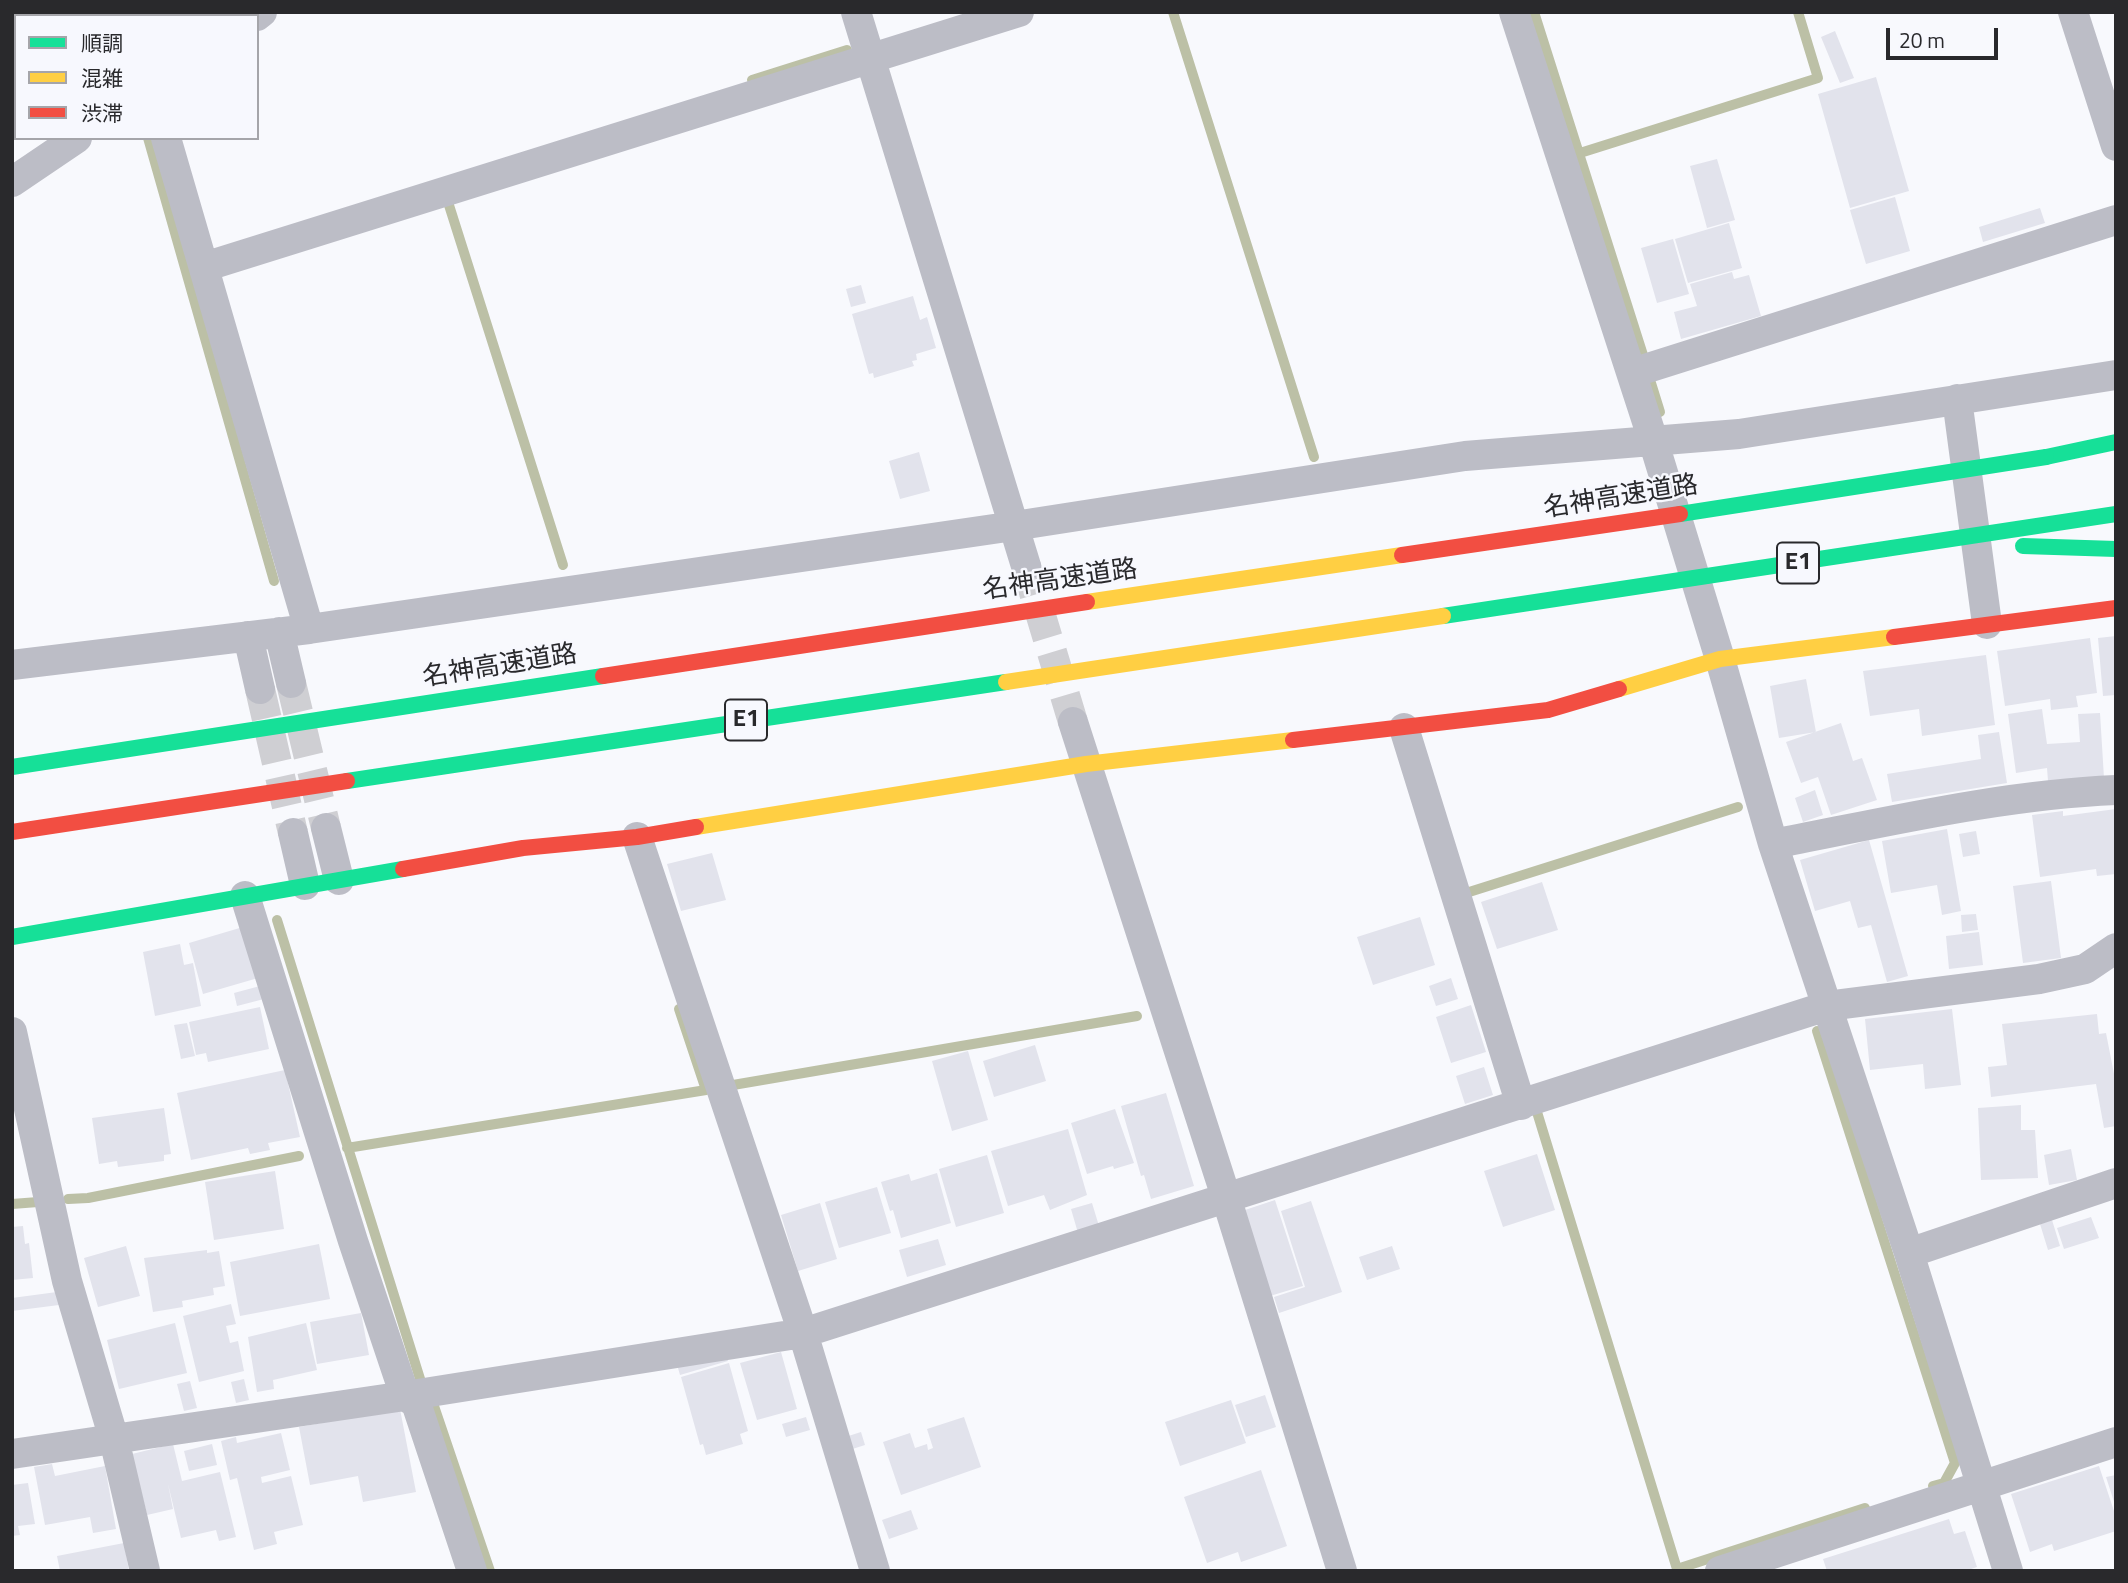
<!DOCTYPE html>
<html>
<head>
<meta charset="utf-8">
<style>
	body { margin:0 }
	#map { position:relative; width:2128px; height:1583px; overflow:hidden; background:#f8f9fd; font-family:"Titillium Web","Noto Sans JP",sans-serif }
	canvas { display:block }
	.frame { position:absolute; inset:0; border:14px solid #29292c; pointer-events:none }
	.legend { position:absolute; left:14px; top:14px; width:245px; height:126px; box-sizing:border-box; background:#f7f8fe; border:2px solid #a5a5aa; margin:0; padding:9px 12px; list-style:none; font-size:21px; color:#29292c }
	.legend li { display:flex; align-items:center; gap:14px; height:35px }
	.legend b { width:35px; border:2px solid #a5a5aa }
	.scale { position:absolute; left:1886px; top:28px; width:112px; height:32px; box-sizing:border-box; border:4px solid #29292c; border-top:0; padding-left:9px; font-size:21px; line-height:24px; white-space:nowrap; color:#29292c; -webkit-text-stroke:5px #f7f8fe; paint-order:stroke }
</style>
</head>
<body>
<div id="map">
<canvas width="2128" height="1583"></canvas>
<div class="frame"></div>
<ul class="legend">
<li><b style="height:9px;background:#16e098"></b>順調</li>
<li><b style="height:9px;background:#ffcf43"></b>混雑</li>
<li><b style="height:9px;background:#f24e42"></b>渋滞</li>
</ul>
<div class="scale">20 m</div>
</div>
<script>
const ctx = document.querySelector('canvas').getContext('2d');
ctx.lineJoin = 'round';
function trace(path, color, width, dash) { ctx.strokeStyle = color; ctx.lineWidth = width; ctx.lineCap = dash ? 'butt' : 'round'; ctx.setLineDash(dash || []); ctx.stroke(path); }
function fillPath(path, color) { ctx.fillStyle = color; ctx.fill(path, 'evenodd'); }
function write(font, color, halo, rows, align = 'center') {
  ctx.font = font + ' "Titillium Web","Noto Sans JP",sans-serif'; ctx.lineWidth = 5; ctx.setLineDash([]); ctx.textBaseline = 'middle'; ctx.strokeStyle = halo; ctx.fillStyle = color; for (const [text, x, y, turn = 0] of rows) {
    ctx.save(); ctx.translate(x, y); ctx.rotate((+turn || 0) * Math.PI / 180); ctx.textAlign = isNaN(turn) ? turn : align; if (halo) ctx.strokeText(text, 0, 0); ctx.fillText(text, 0, 0); ctx.restore();
  }
}
const stream = new Path2D(`
	M1173,12L1314,457
	M1534,12L1643,355
	M81,16L84,14
	M12,64L16,61
	M752,80L847,50
	M148,138L274,581
	M1580,153L1818,78L1798,12
	M448,202L563,565
	M1651,383L1660,412
	M1466,893L1738,807
	M277,920L421,1382
	M1817,1031L1955,1463L1944,1483L1933,1486
	M733,1085L1137,1016
	M1537,1112L1677,1569L1865,1508
	M347,1148L706,1090L679,1009
	M68,1199L88,1198L299,1156
	M12,1204L38,1202
	M433,1403L490,1571`);
const building = new Path2D(`
	M1835,31L1854,78L1840,83L1821,37Z
	M1876,77L1909,191L1850,208L1818,94Z
	M1717,159L1735,220L1707,228L1690,166Z
	M1895,197L1910,251L1866,264L1850,210Z
	M2040,208L2045,223L1983,242L1979,227Z
	M1729,223L1742,268L1688,283L1675,239Z
	M1673,239L1689,294L1657,303L1641,248Z
	M1732,272L1734,279L1749,275L1761,316L1681,339L1674,312L1697,306L1690,284Z
	M861,285L866,303L851,307L846,289Z
	M913,296L920,320L927,317L936,348L916,354L917,360L912,361L914,366L874,378L873,373L869,374L852,314Z
	M919,452L930,491L900,499L889,461Z
	M2116,636V695L2103,696L2098,638Z
	M2090,638L2097,693L2076,696L2078,707L2051,710L2050,699L2005,706L1997,651Z
	M1986,655L1995,725L1922,736L1919,709L1870,716L1863,671Z
	M1806,679L1816,732L1779,738L1770,686Z
	M2042,709L2047,744L2080,742L2078,714L2100,713L2104,778L2048,781L2047,768L2016,773L2008,714Z
	M1841,723L1853,761L1862,758L1877,800L1831,815L1818,777L1801,783L1786,742Z
	M1999,732L2007,783L1892,802L1887,774L1981,759L1978,735Z
	M1815,790L1823,815L1803,822L1795,798Z
	M2116,809V874L2097,876L2096,869L2040,877L2032,815L2063,811V816Z
	M1947,829L1961,911L1942,915L1937,885L1891,893L1882,841Z
	M1976,831L1980,854L1963,857L1959,834Z
	M1869,840L1908,976L1887,982L1871,925L1858,928L1850,901L1815,911L1800,860Z
	M712,853L726,900L681,911L667,864Z
	M2051,881L2061,958L2023,963L2013,886Z
	M1542,882L1558,930L1497,949L1481,902Z
	M1976,914L1978,930L1962,932L1961,915Z
	M1420,917L1435,965L1373,985L1357,937Z
	M243,927L258,978L203,994L189,943Z
	M1979,932L1983,965L1949,969L1946,936Z
	M180,944L184,965L193,963L201,1006L155,1016L143,952Z
	M1451,978L1458,999L1436,1006L1429,986Z
	M260,986L264,999L237,1006L234,993Z
	M1471,1005L1486,1052L1451,1063L1436,1017Z
	M260,1007L269,1049L208,1062L206,1053L196,1055L189,1022Z
	M1952,1009L1961,1085L1925,1089L1923,1064L1870,1070L1865,1019Z
	M2097,1014L2099,1034L2106,1033L2116,1084V1126L2104,1128L2096,1084L1991,1097L1988,1067L2007,1065L2002,1024Z
	M187,1023L195,1056L181,1059L174,1025Z
	M1035,1045L1046,1081L994,1097L983,1061Z
	M968,1051L988,1120L952,1131L932,1061Z
	M1484,1067L1493,1095L1465,1104L1456,1076Z
	M285,1070L300,1137L268,1143L270,1150L250,1154L248,1148L191,1160L177,1093Z
	M1166,1093L1194,1186L1151,1199L1144,1175L1141,1176L1121,1106Z
	M2021,1105V1130H2035L2038,1178L1981,1180L1978,1108Z
	M164,1108L171,1154L164,1155V1161L118,1167L117,1161L99,1164L92,1118Z
	M1115,1109L1134,1163L1114,1169L1113,1166L1087,1174L1071,1123Z
	M1068,1129L1087,1195L1050,1210L1044,1195L1008,1206L991,1151Z
	M2071,1149L2077,1180L2049,1185L2044,1155Z
	M1537,1154L1555,1210L1503,1227L1484,1171Z
	M987,1155L1004,1213L956,1227L939,1169Z
	M275,1171L284,1229L214,1240L205,1182Z
	M937,1173L951,1223L901,1238L893,1210L890,1211L881,1182L909,1174L911,1181Z
	M877,1187L891,1233L839,1248L825,1202Z
	M1275,1200L1303,1286L1270,1296L1242,1211Z
	M1311,1201L1342,1292L1279,1313L1274,1297L1305,1287L1281,1211Z
	M820,1203L837,1259L798,1271L781,1215Z
	M1092,1203L1099,1226L1078,1233L1071,1209Z
	M2091,1217L2099,1238L2064,1249L2057,1228Z
	M2052,1220L2060,1246L2048,1250L2040,1224Z
	M23,1226L25,1244L29,1243L33,1278L12,1280V1227Z
	M938,1239L946,1265L907,1277L899,1250Z
	M319,1244L330,1299L240,1316L230,1262Z
	M126,1246L140,1296L98,1307L84,1258Z
	M1392,1246L1400,1269L1367,1280L1359,1257Z
	M207,1250V1253L219,1251L225,1286L213,1288L214,1295L182,1301L183,1307L153,1312L144,1258Z
	M57,1292L59,1305L12,1311V1298Z
	M231,1304L236,1324L226,1326L230,1343L238,1341L244,1371L199,1382L183,1316Z
	M361,1313L369,1355L317,1364L310,1322Z
	M175,1323L187,1373L119,1389L107,1340Z
	M306,1323L317,1370L273,1380L274,1389L257,1392L248,1337Z
	M781,1352L797,1409L757,1420L740,1363Z
	M726,1356L728,1361L680,1375L676,1361Z
	M729,1363L748,1431L740,1434L743,1444L706,1455L703,1444L700,1445L681,1377Z
	M244,1379L249,1400L236,1403L231,1382Z
	M190,1381L197,1408L184,1411L177,1384Z
	M1265,1395L1276,1427L1246,1437L1235,1405Z
	M1231,1400L1246,1443L1180,1466L1165,1422Z
	M400,1409L416,1492L363,1502L358,1476L310,1485L299,1427Z
	M806,1417L810,1430L786,1437L782,1424Z
	M964,1417L981,1467L901,1495L883,1442L910,1433L915,1448L927,1444L928,1450L933,1448L927,1429Z
	M861,1432L865,1445L843,1452L839,1439Z
	M281,1433L290,1470L261,1477L262,1483L291,1476L303,1525L274,1532L277,1544L254,1550L237,1478L230,1480L221,1441L236,1437L237,1443Z
	M173,1444L182,1481L220,1472L236,1537L219,1541L216,1530L181,1538L168,1484L173,1509L147,1515L132,1454Z
	M212,1444L217,1465L189,1471L184,1451Z
	M52,1464L55,1476L105,1466L116,1529L93,1533L90,1517L45,1525L34,1467Z
	M2099,1466L2116,1517V1531L2054,1551L2052,1544L2030,1552L2011,1494Z
	M1261,1470L1287,1546L1241,1562L1238,1552L1207,1563L1184,1497Z
	M2116,1475V1505H2115L2106,1477Z
	M28,1483L35,1524L18,1526L20,1535L12,1536V1485Z
	M911,1510L918,1529L889,1539L882,1520Z
	M1949,1519L1954,1534L1965,1531L1977,1567L1965,1571H1827L1823,1559Z
	M124,1543L129,1571H60L57,1556Z`);
const streetTunnel = new Path2D(`
	M1026,566L1073,722
	M291,683L326,828
	M260,689L293,833`);
const street = new Path2D(`
	M856,12L1026,566
	M1514,12L1653,440L1720,659L1773,844L1909,1253L2008,1571
	M2073,12L2116,146
	M111,16L116,12
	M257,16L262,12
	M12,83L16,81
	M166,138L309,629
	M12,182L77,138
	M204,267L1019,12
	M1632,373L2116,220
	M1957,399L1987,624
	M279,632L291,683
	M248,636L260,689
	M12,665L309,629L1014,526L1465,456L1739,434L2116,375
	M1073,722L1226,1197L1342,1571
	M1404,728L1521,1105
	M326,828L339,880
	M293,833L305,885
	M637,837L803,1333L875,1571
	M1773,844C1887,822 2000,795 2116,790
	M245,896L353,1241L405,1396L416,1403L472,1571
	M12,1032L67,1281L114,1439L145,1571
	M1909,1253L2116,1183
	M12,1454L405,1396L803,1333L1827,1006L2039,979L2085,969L2116,948
	M1720,1571L2116,1442`);
const fast = new Path2D(`
	M2046,457L2116,442
	M12,937L403,869`);
const slow = new Path2D(`
	M1619,689L1720,659L1894,637
	M696,827L1086,764L1293,740`);
const jam = new Path2D(`
	M1894,637L2116,608
	M1293,740L1548,710L1619,689
	M403,869L523,848L637,837L696,827`);
const rail = new Path2D(`
	M184,16L189,12
	M12,134L16,132`);
const fastBridge = new Path2D(`
	M1680,514L2046,457
	M2023,546L2116,549
	M1443,616L2116,514
	M12,767L603,676
	M347,781L1006,682`);
const slowBridge = new Path2D(`
	M1087,602L1402,555
	M1006,682L1443,616`);
const jamBridge = new Path2D(`
	M1402,555L1680,514
	M603,676L1087,602
	M12,832L347,781`);
const shields = [
	[1798,563,42],
	[746,720,42]
];
const shieldNames = [
	["E1",1798,563],
	["E1",746,720]
];
const streetNames = [
	["名神高速道路",1621,498,-9],
	["名神高速道路",1060,581,-8],
	["名神高速道路",500,667,-9]
];
trace(stream, '#bcc0a6', 10);
fillPath(building, '#e2e3ec');
trace(streetTunnel, '#cfcfd3', 30, [30, 15]);
trace(street, '#bcbdc6', 30);
trace(fast, '#16e098', 16);
trace(slow, '#ffcf43', 16);
trace(jam, '#f24e42', 16);
trace(rail, '#bcbdc2', 8);
trace(rail, '#f7f8fe', 5, [16]);
trace(fastBridge, '#16e098', 16);
trace(slowBridge, '#ffcf43', 16);
trace(jamBridge, '#f24e42', 16);
for (const [x, y, w] of shields) { const box = new Path2D(); box.roundRect(x - w / 2, y - 20.5, w, 41, 5); ctx.fillStyle = '#f7f8fe'; ctx.fill(box); trace(box, '#29292c', 2); }
write('bold 24px', '#29292c', null, shieldNames);
write('26px', '#29292c', '#f7f8fe', streetNames);
</script>
</body>
</html>
